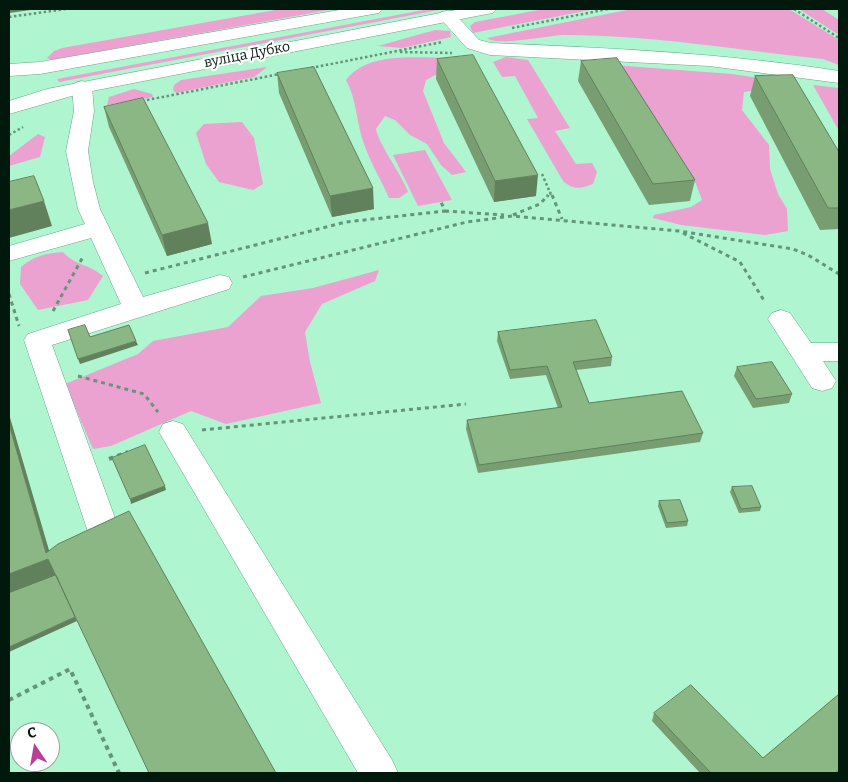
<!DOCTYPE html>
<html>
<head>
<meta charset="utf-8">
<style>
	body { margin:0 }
	#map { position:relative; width:848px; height:782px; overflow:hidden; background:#aff5d0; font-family:Bitter,serif }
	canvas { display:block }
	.frame { position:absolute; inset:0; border:10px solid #00190c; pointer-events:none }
	.north { position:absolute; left:10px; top:722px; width:50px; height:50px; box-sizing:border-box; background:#fff; border:1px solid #99a39e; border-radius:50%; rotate:348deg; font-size:14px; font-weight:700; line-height:20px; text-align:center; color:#00190c }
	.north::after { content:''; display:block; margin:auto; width:18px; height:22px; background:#b84096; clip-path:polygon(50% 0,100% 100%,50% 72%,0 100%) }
</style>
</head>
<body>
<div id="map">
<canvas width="848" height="782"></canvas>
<div class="frame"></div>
<div class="north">С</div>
</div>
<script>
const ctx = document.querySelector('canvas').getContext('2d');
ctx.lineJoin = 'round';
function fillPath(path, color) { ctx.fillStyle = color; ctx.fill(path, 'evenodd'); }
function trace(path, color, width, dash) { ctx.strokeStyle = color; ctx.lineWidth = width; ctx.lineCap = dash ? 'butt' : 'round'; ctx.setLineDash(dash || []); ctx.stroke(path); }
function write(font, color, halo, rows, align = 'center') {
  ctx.font = font + ' Bitter,serif'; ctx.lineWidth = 4.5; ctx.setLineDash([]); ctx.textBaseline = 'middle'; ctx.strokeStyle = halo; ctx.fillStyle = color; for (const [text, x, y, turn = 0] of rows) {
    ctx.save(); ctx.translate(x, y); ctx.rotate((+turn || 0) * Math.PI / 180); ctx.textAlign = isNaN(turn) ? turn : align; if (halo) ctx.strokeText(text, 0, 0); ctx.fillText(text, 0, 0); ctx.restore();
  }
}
const green = new Path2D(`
	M281,9H334L51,60L47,58L54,51L62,48Z
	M429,9H444L59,82L57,79Z
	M544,9H595L473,33L470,26L475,22Z
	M632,9H789L839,40V65L823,59C738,50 651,35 565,35C549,35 497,47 487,38Z
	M799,9H822L839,20V35Z
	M435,30L450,31L451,37L402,48L378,46Z
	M506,57L528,60L570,128L555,131L576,164L592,163L597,172L593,184C581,189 573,190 563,181L527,119L538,118L515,76L502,77L493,62Z
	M450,58L457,61L445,70L426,80L423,91L444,143L466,172L452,175L441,165L427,144L410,135L395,120L385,116L376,129C379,145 401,173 408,192L399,198H389C381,180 370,162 364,144C356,122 357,100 346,80C368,51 417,58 450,58Z
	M587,63L732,74L766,79L776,87L744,92L742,110L769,145L770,169L778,194L787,209L788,231L765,235L681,225L653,218L654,215L691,207L702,200L696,184L649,111Z
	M267,67L254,77L176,93L173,90L174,85L181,80Z
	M813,85L839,88V131Z
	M134,89L152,94L153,97L107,105L109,97Z
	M242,122L254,138L263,184L253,190L219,182L206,164L196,133L204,124Z
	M38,134L45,137L40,157L9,166V156Z
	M425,150L452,200L418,206L393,155Z
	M63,252C74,265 89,264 103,276L88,300L38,310L20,284L21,267C34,256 46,253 63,252Z
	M379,270L375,281L322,304L305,332L310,362L321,403L226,424L191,411L111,446L93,449L65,384L138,354L153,341L228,327L261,296L313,288Z`);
const pathFar2 = new Path2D(`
	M794,9L839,38
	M9,17L66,9
	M512,28L608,9
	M400,52L452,53
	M311,68L442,42
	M142,101L280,74
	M9,135L23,127
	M542,174L552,197
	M547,197L551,192`);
const pathFar1 = new Path2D(`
	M552,195L562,219
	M445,211L504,215
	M513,215L540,204L548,195
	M683,233L740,262L765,302
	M145,273L346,222L445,211L441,202
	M243,277L467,222L512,216L679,231L793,249L808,255L839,274
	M9,294L19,326
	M53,311L84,255
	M78,376L144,394L158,412
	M202,430L466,404`);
const path = new Path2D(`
	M109,459L128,452
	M9,700L70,669L119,773`);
const minor = new Path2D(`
	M447,11L453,12L479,40L491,43C608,48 724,53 839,71V83L709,66L490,55L467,48L438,16L441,12Z
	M82,81L89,83L92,87L94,111L88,151L93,182L100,209L143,297L220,275L229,277L232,283L229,289L52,345L119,529L114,538L103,542L92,538L87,529L24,340L28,334L121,304L91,238L9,261V246L85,224L78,209L66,151L74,111L72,87L75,83Z
	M781,310L790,313L811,343H839V361H823L836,381L832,388L822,391L812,388L768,319L772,313Z
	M173,421L183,424L392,760L398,773H358L159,432L163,424Z`);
const major = new Path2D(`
	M345,9H382L379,13L373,14L40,74L9,76V64L40,62Z
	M461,9H496L493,13L487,14L82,93L9,114V101L47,89Z`);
const wall = new Path2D(`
	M437,59L536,196L494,202L436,79Z
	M581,61L695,180L690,201L649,205L578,81Z
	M277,73L374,209L332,217L279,93Z
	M755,76L839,152V229L820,230L750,96Z
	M104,107L212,244L167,256L109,127Z
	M498,332L612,357L611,366L576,370L589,403L703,433L700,442L478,473L466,429L467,420L558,408L546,375L510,379L497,341Z
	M737,367L792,394L789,403L753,408L734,376Z
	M732,487L761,507L760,511L739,513L730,492Z
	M659,501L688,521L687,526L666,528L658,506Z
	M654,713L763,758L838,773H700L652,721Z`);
const shadedWall = new Path2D(`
	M9,9H38L9,13Z
	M538,175L536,196L494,202L495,181Z
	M373,188L374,209L332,217L330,196Z
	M44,201L52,226L9,238V210Z
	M208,223L212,244L167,256L162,235Z
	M136,341L138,345L80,364L78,359Z
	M9,414L56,574L46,553L9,424Z
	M165,486L166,490L131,504L130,499Z
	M48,559L58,580L9,598V574Z
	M75,617L77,621L9,652V647Z`);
const building = new Path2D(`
	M473,55L538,175L495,181L437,59Z
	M617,58L695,180L653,184L581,61Z
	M314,67L373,188L330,196L277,73Z
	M793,75L839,152V208H828L755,76Z
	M143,98L208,223L162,235L104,107Z
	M34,176L44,201L9,210V182Z
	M596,320L612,357L573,362L589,403L682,391L703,433L479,465L467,420L562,407L547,366L510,370L498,332Z
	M85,325L90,337L129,325L136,341L78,359L68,330Z
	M772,362L792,394L756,399L737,367Z
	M9,424L46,553L58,544L129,511L276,773H149L48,559L9,574Z
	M145,445L165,486L130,499L112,458Z
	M752,486L761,507L741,509L732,487Z
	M680,500L688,521L667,523L659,501Z
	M56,575L75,617L9,647V593Z
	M691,685L763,758L839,694V770L835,773H711L654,713Z`);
const farStreetnames = [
	["вуліца Дубко",247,55,-11]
];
fillPath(green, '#eba2d1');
trace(minor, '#62a784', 1);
trace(major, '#62a784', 1);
trace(pathFar2, '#63957b', 2.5, [2.5, 2.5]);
trace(pathFar1, '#63957b', 3, [4, 4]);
trace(path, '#63957b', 4, [4.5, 4.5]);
fillPath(minor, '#fff');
fillPath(major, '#fff');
fillPath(wall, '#779d71');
fillPath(shadedWall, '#61805c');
fillPath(building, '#8ab783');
trace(building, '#61805c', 1);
write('14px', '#00190c', '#fff', farStreetnames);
</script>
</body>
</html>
